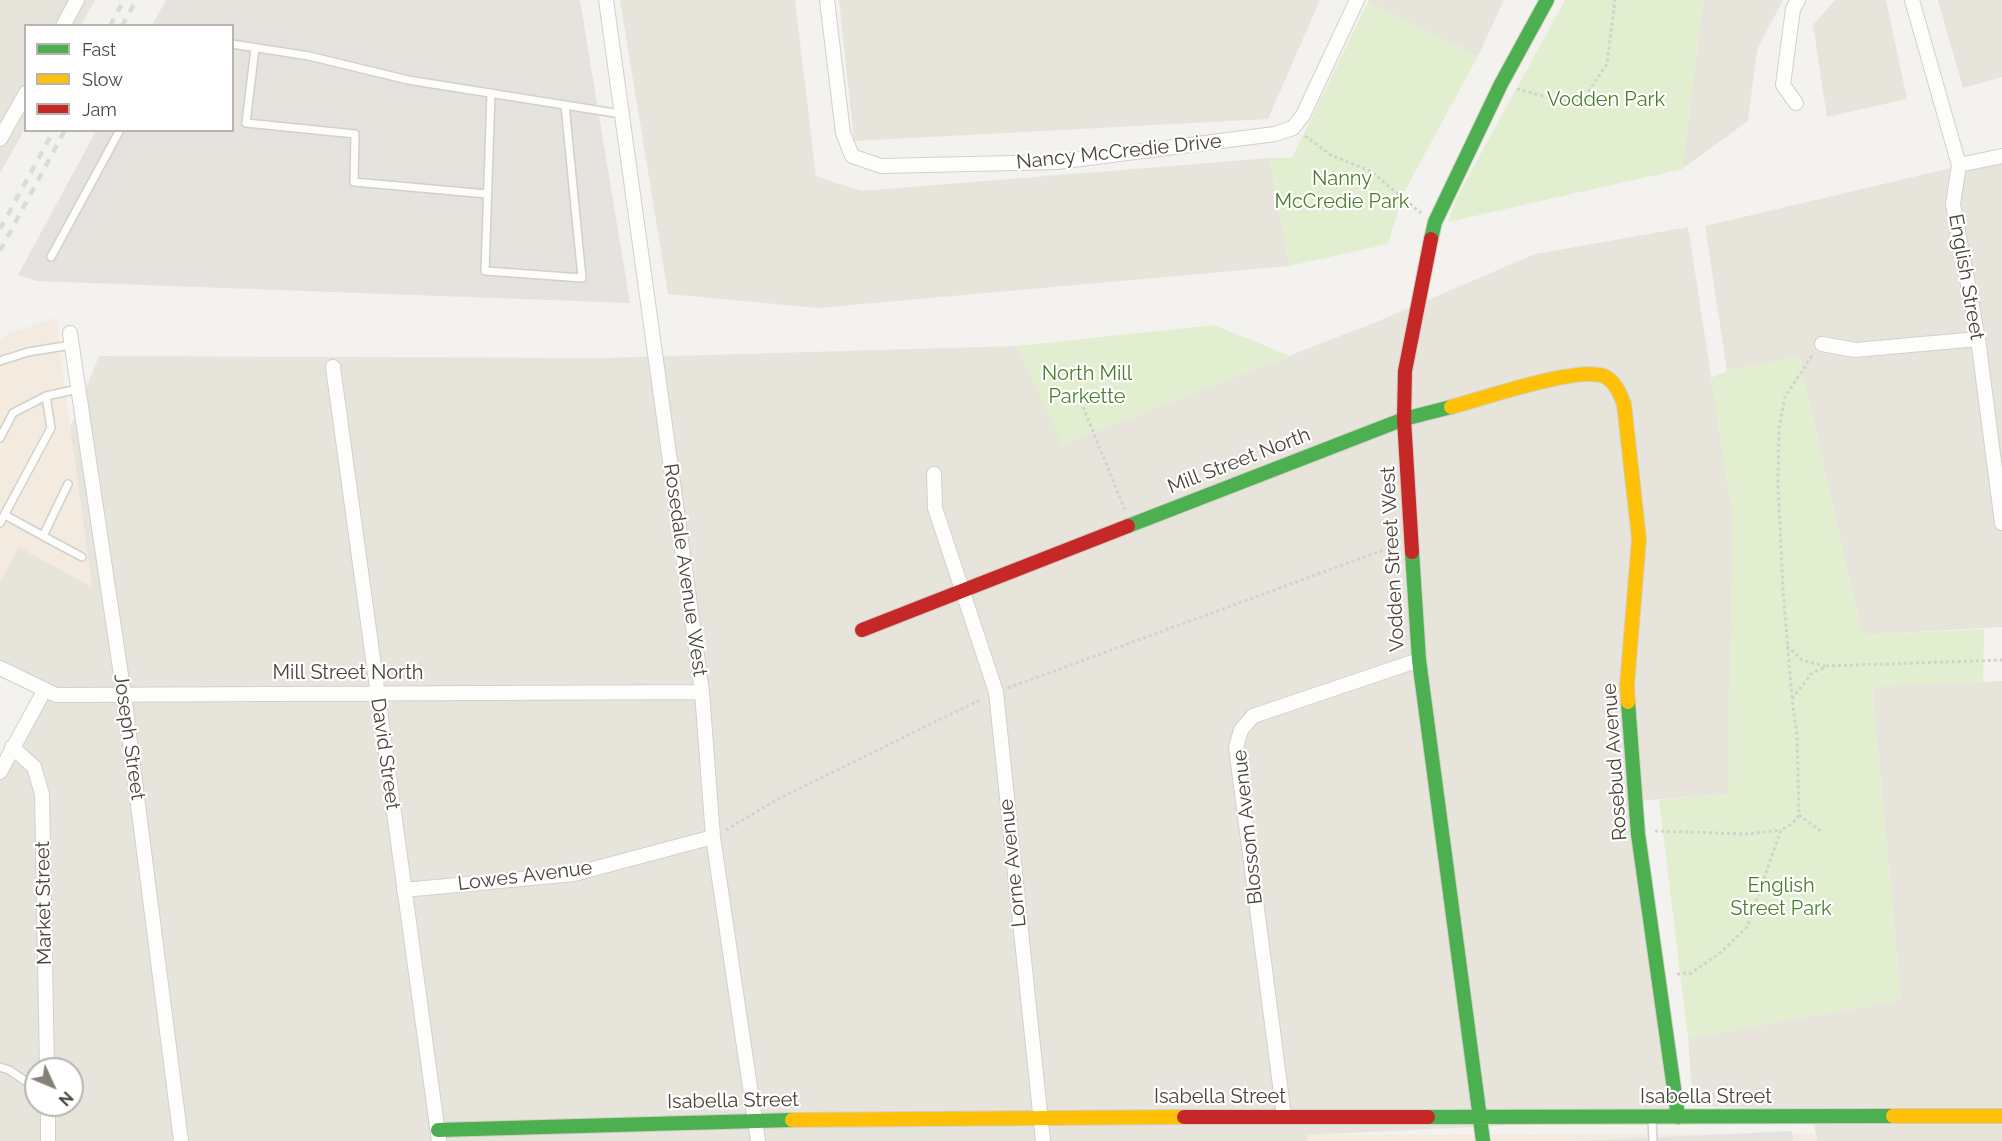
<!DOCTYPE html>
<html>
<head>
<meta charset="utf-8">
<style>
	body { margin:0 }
	#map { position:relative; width:2002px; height:1141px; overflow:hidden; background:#f4f2ee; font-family:Raleway,sans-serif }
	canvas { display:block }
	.legend { position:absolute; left:24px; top:24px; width:210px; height:108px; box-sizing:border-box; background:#fff; border:2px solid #b7b4b0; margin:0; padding:8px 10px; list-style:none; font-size:18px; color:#4b4439 }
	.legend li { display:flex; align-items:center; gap:12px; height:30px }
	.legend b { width:30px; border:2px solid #b7b4b0 }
	.north { position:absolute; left:24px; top:1057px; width:60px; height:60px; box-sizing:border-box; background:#fff; border:2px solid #b7b4b0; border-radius:50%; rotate:134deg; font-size:16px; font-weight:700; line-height:24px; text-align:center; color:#4b4439 }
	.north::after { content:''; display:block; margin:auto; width:21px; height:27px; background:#868178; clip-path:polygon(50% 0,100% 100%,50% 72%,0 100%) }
</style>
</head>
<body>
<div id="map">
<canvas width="2002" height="1141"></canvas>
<ul class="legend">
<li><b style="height:8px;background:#4caf50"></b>Fast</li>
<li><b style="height:8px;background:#ffc107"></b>Slow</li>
<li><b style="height:8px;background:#c62828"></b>Jam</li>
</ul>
<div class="north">N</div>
</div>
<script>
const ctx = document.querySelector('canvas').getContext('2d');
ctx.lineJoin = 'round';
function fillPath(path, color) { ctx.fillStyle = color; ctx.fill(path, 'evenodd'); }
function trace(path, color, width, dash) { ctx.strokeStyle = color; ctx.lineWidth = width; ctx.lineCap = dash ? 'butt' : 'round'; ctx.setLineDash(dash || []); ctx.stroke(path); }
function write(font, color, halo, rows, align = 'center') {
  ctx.font = font + ' Raleway,sans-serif'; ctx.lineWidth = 4.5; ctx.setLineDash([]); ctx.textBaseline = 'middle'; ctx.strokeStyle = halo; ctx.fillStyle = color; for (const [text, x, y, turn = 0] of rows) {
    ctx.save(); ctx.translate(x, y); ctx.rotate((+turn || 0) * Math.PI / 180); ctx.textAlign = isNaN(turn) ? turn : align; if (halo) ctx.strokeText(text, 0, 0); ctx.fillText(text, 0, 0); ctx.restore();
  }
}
const residential = new Path2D(`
	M0,0H95L81,25L26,26L25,128L0,174Z
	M620,0H795L816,176L861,191L1270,158L1289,266L818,308L668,294Z
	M839,0H1320L1268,119L854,141Z
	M1369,0H1504L1478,56L1368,2Z
	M1703,0H1783L1757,50L1748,121L1682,169Z
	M1835,0H1886L1907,99L1827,117L1813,25Z
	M1938,0H2002V77L1963,88Z
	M2002,156V627L1862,635L1799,357L1727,371L1705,226Z
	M1688,227L1733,518L1728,794L1636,801L1678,1117L1307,1135V1141H0V776L44,691L0,668V582L18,546L92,587L70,428L99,356L602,358L1017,346L1063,444L1381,320L1535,254ZM36,1069H72V1105H36Z
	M2002,681V1141H1817L1812,1110L1693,1106L1688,1038L1901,1000L1872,686Z`);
const commercial = new Path2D(`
	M56,318L70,428L92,587L19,547L0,582V340L5,335Z
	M1816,1134L1817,1141H1307V1135Z`);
const industrial = new Path2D(`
	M166,0H580L630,303L37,281L18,275L96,131L232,130V26L152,25Z`);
const green = new Path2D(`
	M1565,0H1703L1682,169L1448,222L1457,197Z
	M1368,2L1478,56L1403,194L1388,244L1289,266L1270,158H1292Z
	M1214,325L1290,356L1062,444L1017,346Z
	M1799,357L1862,635L1984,629L1983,682L1872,687L1901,1000L1688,1038L1659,800L1728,794L1733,518L1711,378L1727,371Z`);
const parking = new Path2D(`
	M1792,1131L1793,1141H1579Z`);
const path = new Path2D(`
	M1517,89L1561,101H1582L1607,64L1615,0
	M1305,136L1331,155L1372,172L1421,213
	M1083,407L1125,510
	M1787,646L1802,660L1825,666
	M1008,688L1394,546
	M1792,698L1783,591L1778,484L1779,427L1785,397L1813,354
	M1799,815L1822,832
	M726,830L778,799L982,699
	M1655,831L1748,834L1781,830
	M1677,974L1691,973L1720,953L1747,927L1781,830L1793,823L1799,815L1797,736L1792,699L1811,674L1827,666L2002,660`);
const lane = new Path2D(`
	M232,44L309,56L408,80L621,114
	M255,48L246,123L355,134L354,182L487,194
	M491,93L485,271L582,278L565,105
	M51,257L120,130
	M0,361L28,352L71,345
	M0,438L13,413L46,396
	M5,515L43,536L68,484
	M0,523L51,428L46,396L78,389
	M43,536L82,557
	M0,1067L9,1070L36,1088
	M1652,1120L1653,1141`);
const street = new Path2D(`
	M606,0L702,692L713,837L758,1141
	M827,0L843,133L852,156L881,166L1057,162L1275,134L1293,128L1303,115L1357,0
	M1912,0L1959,165L1953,204L1978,339L2002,523
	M63,26L77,0
	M1796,103L1783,85L1793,9L1798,0
	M0,139L26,93
	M1959,165L2002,156
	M70,333L124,695L181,1141
	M1822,344L1855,350L1978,339
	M333,367L439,1141
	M934,474L935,508L996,692L1043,1141
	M0,668L56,695L702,692
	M12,747L34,767L42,794L47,1069
	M0,772L44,691
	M404,890L574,874L713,837
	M48,1105V1141
	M1284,1116L1236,747L1241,730L1253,716L1419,660`);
const fast = new Path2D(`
	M1431,239L1435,222L1501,84L1547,0
	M1128,526L1404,419L1451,407
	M1412,552L1419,660L1483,1141
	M1628,702L1638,834L1678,1117
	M1428,1117L1893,1116
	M438,1130L792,1120`);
const slow = new Path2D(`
	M1451,407C1482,399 1582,364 1606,377C1616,383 1620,394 1624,404L1639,539L1627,685L1628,702
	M1893,1116H2002
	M792,1120L1184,1117`);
const jam = new Path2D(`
	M1412,552L1404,419L1405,371L1431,239
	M862,630L1128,526
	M1184,1117H1428`);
const rail = new Path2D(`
	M110,26L124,0
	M122,26L136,0
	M0,229L54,130
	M0,251L65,130`);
const parkNames = [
	["Vodden Park",1606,100],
	["Nanny",1342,179],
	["McCredie Park",1342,202],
	["North Mill",1087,374],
	["Parkette",1087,397],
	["English",1781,886],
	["Street Park",1781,909]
];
const streetNames = [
	["Nancy McCredie Drive",1119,152,-6],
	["English Street",1966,277,80],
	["Mill Street North",1239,461,-21],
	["Vodden Street West",1393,559,-93],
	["Rosedale Avenue West",685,570,82],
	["Mill Street North",348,673],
	["Joseph Street",129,737,82],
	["David Street",385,754,82],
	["Rosebud Avenue",1615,762,-94],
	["Blossom Avenue",1248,827,-96],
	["Lorne Avenue",1013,863,-96],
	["Lowes Avenue",525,876,-7],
	["Market Street",44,903,-91],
	["Isabella Street",1220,1097],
	["Isabella Street",1706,1097],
	["Isabella Street",733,1101,-1]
];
fillPath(residential, '#e7e4dc');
fillPath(commercial, '#f3ebdf');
fillPath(industrial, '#e6e2de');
fillPath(green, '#e1eecf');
fillPath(parking, '#e6e3df');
trace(lane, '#d2d0cb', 10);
trace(street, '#d2d0cb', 16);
trace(fast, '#d3cfc5', 16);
trace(slow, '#d3cfc5', 16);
trace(jam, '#d3cfc5', 16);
trace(path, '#d3d2cc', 3, [3, 3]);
trace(lane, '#fdfdfc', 7);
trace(street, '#fdfdfc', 14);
trace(fast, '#4caf50', 14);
trace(slow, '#ffc107', 14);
trace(jam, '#c62828', 14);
trace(rail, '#dbdbda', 4.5, [8, 8]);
write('20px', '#4a7f2a', '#fff', parkNames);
write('20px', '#4b4439', '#fff', streetNames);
</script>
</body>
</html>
